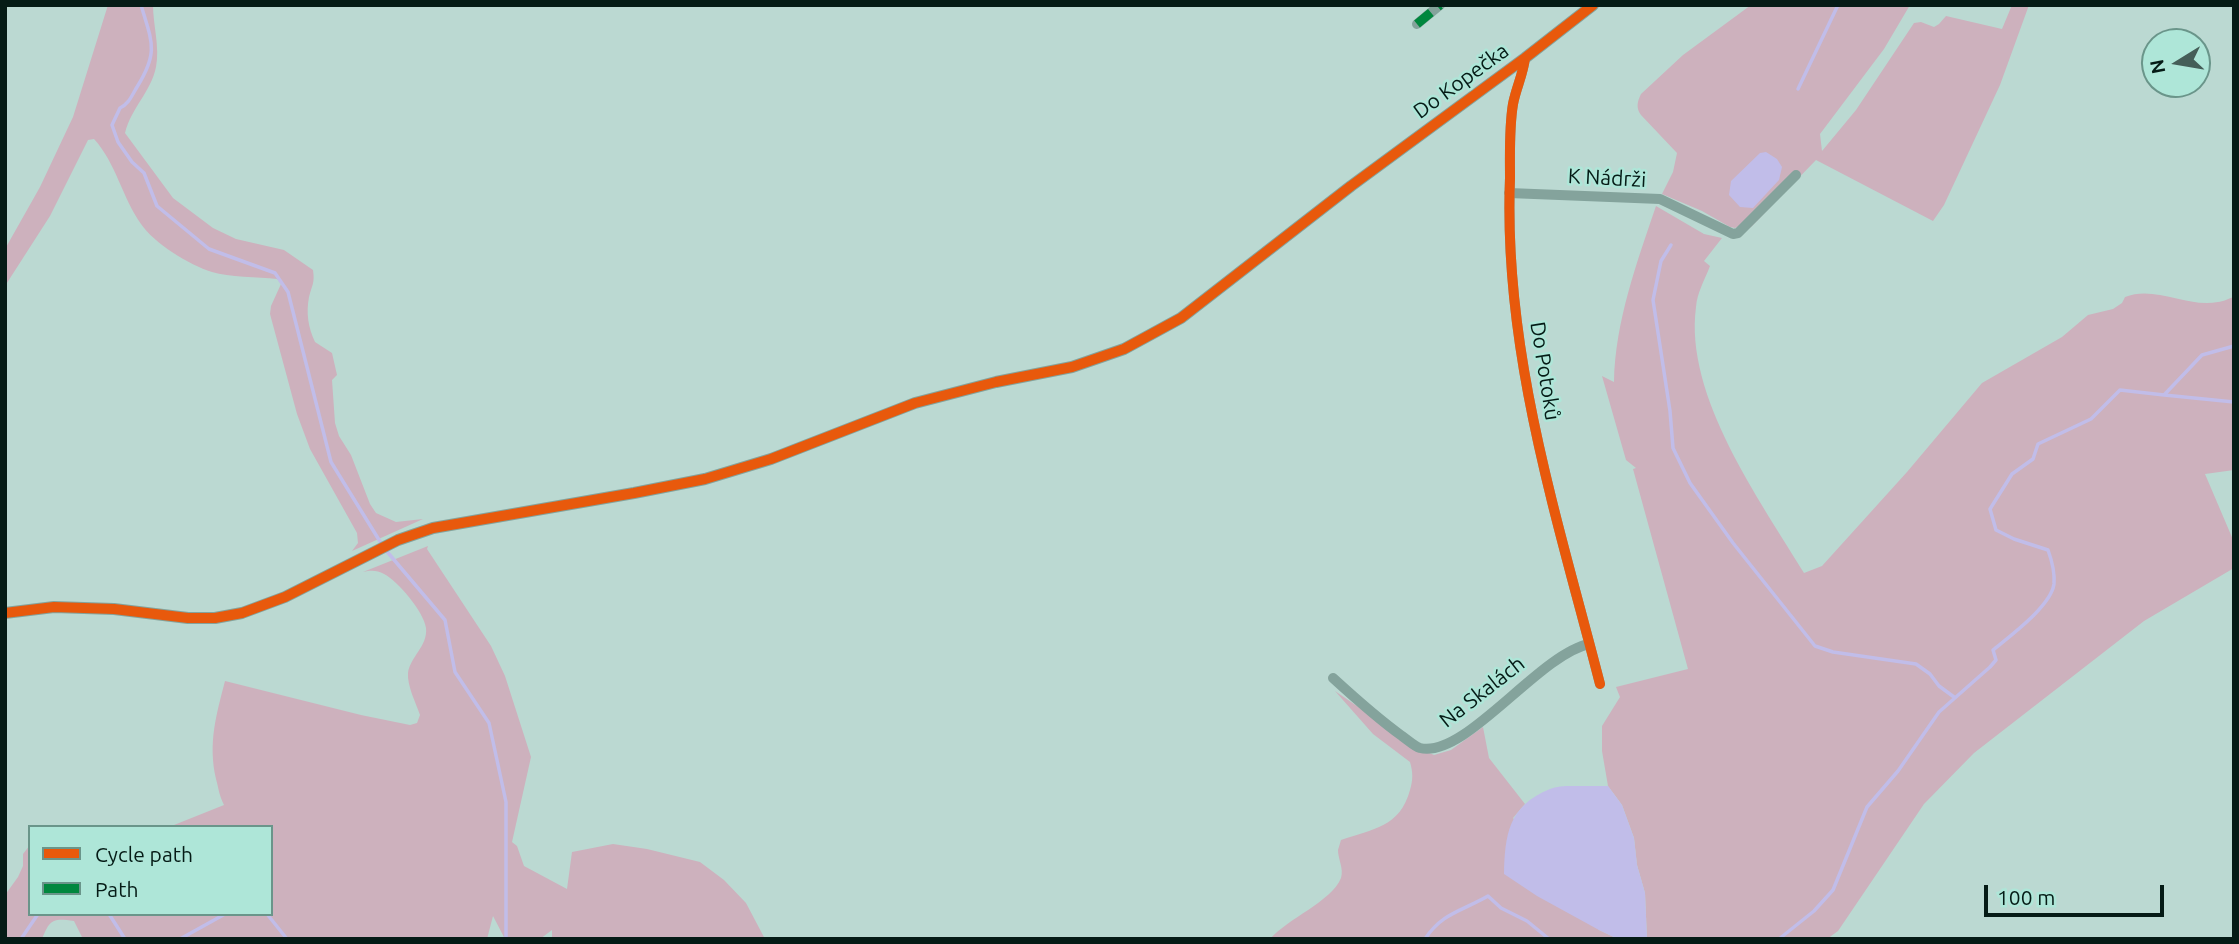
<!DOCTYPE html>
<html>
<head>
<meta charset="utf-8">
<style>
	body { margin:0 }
	#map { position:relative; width:2239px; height:944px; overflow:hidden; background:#bbd9d2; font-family:Ubuntu,sans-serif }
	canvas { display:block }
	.frame { position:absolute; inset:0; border:7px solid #051b16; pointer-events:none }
	.legend { position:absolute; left:28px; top:825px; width:245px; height:91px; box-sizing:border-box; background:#aee6d8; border:2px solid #6a958a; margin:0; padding:9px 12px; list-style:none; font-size:21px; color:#051b16 }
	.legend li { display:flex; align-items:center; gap:14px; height:35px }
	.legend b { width:35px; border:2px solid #6a958a }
	.north { position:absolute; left:2141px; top:28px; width:70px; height:70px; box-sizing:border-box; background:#aee6d8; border:2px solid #6a958a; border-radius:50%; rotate:259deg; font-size:19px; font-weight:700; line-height:28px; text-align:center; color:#051b16 }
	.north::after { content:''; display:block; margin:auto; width:24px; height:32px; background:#455e58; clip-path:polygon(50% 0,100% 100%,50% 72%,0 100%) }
	.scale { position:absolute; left:1984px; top:885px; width:180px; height:32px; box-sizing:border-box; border:4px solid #051b16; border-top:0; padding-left:9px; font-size:21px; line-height:24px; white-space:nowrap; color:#051b16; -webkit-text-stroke:5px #aee6d8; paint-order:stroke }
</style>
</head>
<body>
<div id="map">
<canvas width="2239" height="944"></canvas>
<div class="frame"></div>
<ul class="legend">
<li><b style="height:9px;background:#e8590c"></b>Cycle path</li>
<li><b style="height:9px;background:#00873e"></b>Path</li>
</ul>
<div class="north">N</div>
<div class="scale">100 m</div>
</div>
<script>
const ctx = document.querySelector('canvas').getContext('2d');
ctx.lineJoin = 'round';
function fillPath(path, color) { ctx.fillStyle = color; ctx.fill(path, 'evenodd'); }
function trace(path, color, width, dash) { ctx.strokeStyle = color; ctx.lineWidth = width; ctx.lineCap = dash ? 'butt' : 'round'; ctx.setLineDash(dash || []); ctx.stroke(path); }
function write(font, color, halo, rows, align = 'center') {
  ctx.font = font + ' Ubuntu,sans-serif'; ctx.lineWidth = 5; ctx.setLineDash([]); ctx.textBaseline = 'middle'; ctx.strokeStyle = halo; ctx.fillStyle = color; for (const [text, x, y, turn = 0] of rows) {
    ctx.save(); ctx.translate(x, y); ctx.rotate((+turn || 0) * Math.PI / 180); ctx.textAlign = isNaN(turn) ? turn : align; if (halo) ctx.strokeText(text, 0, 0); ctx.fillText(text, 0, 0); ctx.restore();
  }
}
const green = new Path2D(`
	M108,5H153C153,25 160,47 156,67C151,92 131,108 125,133L173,198L213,228L236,239L284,250L313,270C315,283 312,285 309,297C306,313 308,327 315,342L332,353L337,375L332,380L335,423L339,436L351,455L370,504L376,513L396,522L423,519L352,551L358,543L357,533L310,449L297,414L270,314L271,306L281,284L277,279C258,277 229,277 212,272C189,265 154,243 141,224C122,197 116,163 94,139L88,140L50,216L5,286V249L40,187L73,117Z
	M1751,5H1910L1884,49L1820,134L1822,151L1856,110L1914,23L1921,22L1934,27L1939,24L1946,16L2002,29L2012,5H2029L2000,85L1944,205L1933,221L1816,160L1751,227L1743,224L1735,228L1730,227L1702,211L1662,194L1673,172L1677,153L1641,115C1636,108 1637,102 1641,94L1683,55Z
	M1656,206L1704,234L1722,238L1704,261L1710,266C1705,279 1697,293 1696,307C1684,396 1760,500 1804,573L1822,566L1907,472L1982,383L2062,337L2088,315L2113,309L2122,303L2125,297C2155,285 2187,308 2218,302C2223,302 2229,298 2234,297V470L2205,474L2234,542V568L2144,621L1974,753L1924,804L1838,931L1827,939H1647L1645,893L1637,865L1634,838L1622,805L1608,786L1602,751V726L1620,697L1616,687L1688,669L1633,469L1636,468L1626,460L1602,376L1614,382C1615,322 1637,262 1656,206Z
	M428,546L427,549L491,646L505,676L531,757L512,842L517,846L524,866L567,889L572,852L613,844L647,849L700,862L724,880L746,903L765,939H552V930L540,939H505L493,916L487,939H83L74,921C53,918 50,919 42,939H5V895L18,877L23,866V854L30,845V914H271V827H169L224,805C219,795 219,790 216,779C208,743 216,716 225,681L361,715L410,725L417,723L420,715C416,703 407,686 408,673C410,657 428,646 426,628C424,612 398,581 384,574C377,570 371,570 363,572Z
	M1335,691L1418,748L1434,755L1451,750L1483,727L1489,758L1525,804L1513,818L1599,930L1618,939H1270C1287,919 1332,901 1341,878C1344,869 1338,859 1338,850C1339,847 1340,843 1341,840C1373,829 1400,827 1410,790C1413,780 1413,772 1410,762L1373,734Z`);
const water = new Path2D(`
	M1766,152L1777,159L1782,167L1779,180L1753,208L1740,207L1729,195L1731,181L1760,153Z
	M1583,786H1608L1622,805L1634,838L1637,865L1645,893L1647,939H1618L1599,930L1537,896L1504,874C1505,835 1508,806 1550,789C1559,785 1573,786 1583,786Z`);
const stream = new Path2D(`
	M141,5C152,42 159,52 137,87C132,95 129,104 120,108L112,125L118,142L132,162L144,173L157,206L209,249L275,273L288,292L331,462L384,548L445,620L455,672L489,723L506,802V939
	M1798,89L1838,5
	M1671,245L1661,261L1653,300L1670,411L1673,448L1690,483L1733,543L1815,646L1833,652L1916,664L1930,674L1939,686L1954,697
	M2164,395L2234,402
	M109,914L125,939
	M267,914L287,939
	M21,939L38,914
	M180,939L225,914
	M1425,939C1442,913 1462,911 1488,896L1501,908L1527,921L1549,939
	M1779,939L1814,911L1833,890L1867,807L1898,771L1939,712L1990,667L1996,660L1993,650C2010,636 2051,606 2054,584C2055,572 2052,561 2048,550L2014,539L1996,530L1990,509L2012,474L2033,459L2038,444L2091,419L2120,390L2164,395L2202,355L2234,346`);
const minor = new Path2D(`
	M1417,24L1440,5
	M1525,58C1523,75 1516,88 1513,104C1509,128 1510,154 1510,178C1503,352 1557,517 1600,684
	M1509,193L1660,199L1733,234L1738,233L1796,175
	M1333,678C1356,699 1377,718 1402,736C1408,740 1414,746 1420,748C1465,759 1538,655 1589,644`);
const tertiary = new Path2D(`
	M5,613L54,607L114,609L188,618H215L242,613L285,597L398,540L433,528L634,493L705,479L771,459L915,403L996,382L1072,367L1124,349L1181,318L1351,186L1525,58L1593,5`);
const quiet = new Path2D(`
	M1417,24L1440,5`);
const cycleway = new Path2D(`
	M1525,58C1523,75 1516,88 1513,104C1509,128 1510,154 1510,178C1503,352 1557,517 1600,684
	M5,613L54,607L114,609L188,618H215L242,613L285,597L398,540L433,528L634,493L705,479L771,459L915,403L996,382L1072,367L1124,349L1181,318L1351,186L1525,58L1593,5`);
const streetNames = [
	["Do Kopečka",1461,81,-36],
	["K Nádrži",1607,178,3],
	["Do Potoků",1545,371,81],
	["Na Skalách",1482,692,-38]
];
fillPath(green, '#cdb1bd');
fillPath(water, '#c1bde9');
trace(stream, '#c1bde9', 3.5);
trace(minor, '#84a39c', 10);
trace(tertiary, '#84a39c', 12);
trace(quiet, '#00873e', 9, [18, 9]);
trace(cycleway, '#e8590c', 10);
write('21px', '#051b16', '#aee6d8', streetNames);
</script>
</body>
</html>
